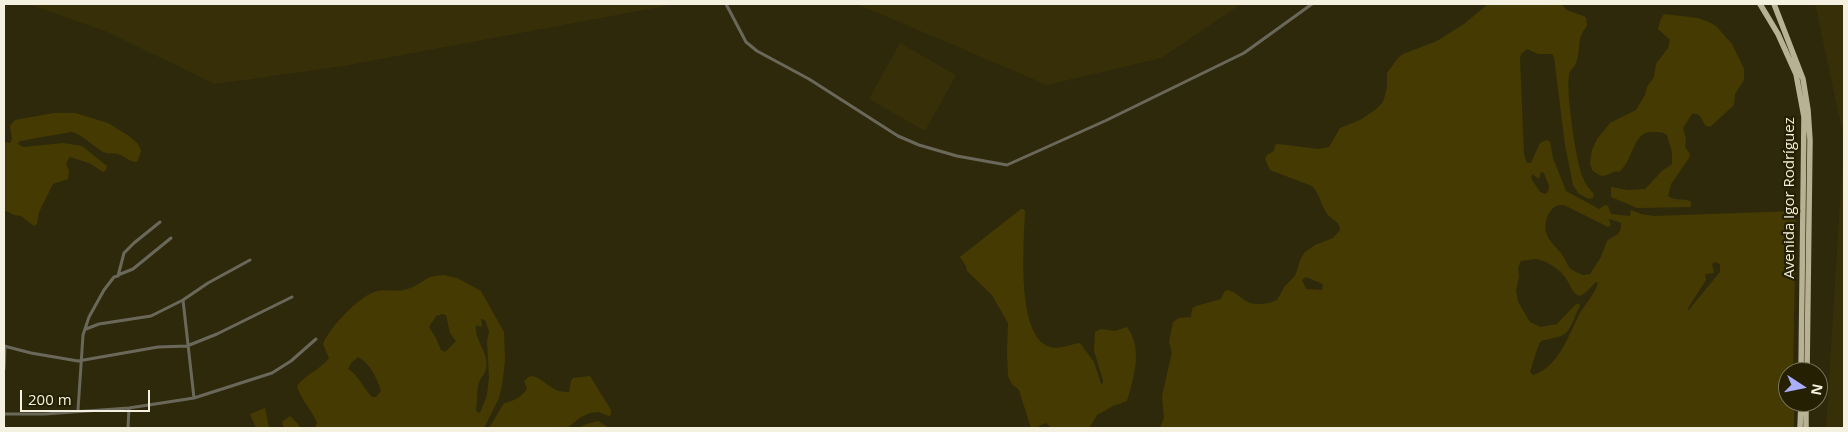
<!DOCTYPE html>
<html>
<head>
<meta charset="utf-8">
<style>
	body { margin:0 }
	#map { position:relative; width:1848px; height:432px; overflow:hidden; background:#2f290b; font-family:"Open Sans",sans-serif }
	canvas { display:block }
	.frame { position:absolute; inset:0; border:5px solid #f5f1e0; pointer-events:none }
	.north { position:absolute; left:1778px; top:362px; width:50px; height:50px; box-sizing:border-box; background:#252002; border:1px solid #78745b; border-radius:50%; rotate:101deg; font-size:14px; font-weight:700; line-height:20px; text-align:center; color:#f5f1e0 }
	.north::after { content:''; display:block; margin:auto; width:18px; height:22px; background:#abaffb; clip-path:polygon(50% 0,100% 100%,50% 72%,0 100%) }
	.scale { position:absolute; left:20px; top:390px; width:130px; height:22px; box-sizing:border-box; border:2px solid #f5f1e0; border-top:0; padding-left:6px; font-size:15px; line-height:18px; white-space:nowrap; color:#f5f1e0; -webkit-text-stroke:4px #252002; paint-order:stroke }
</style>
</head>
<body>
<div id="map">
<canvas width="1848" height="432"></canvas>
<div class="frame"></div>
<div class="north">N</div>
<div class="scale">200 m</div>
</div>
<script>
const ctx = document.querySelector('canvas').getContext('2d');
ctx.lineJoin = 'round';
function fillPath(path, color) { ctx.fillStyle = color; ctx.fill(path, 'evenodd'); }
function trace(path, color, width, dash) { ctx.strokeStyle = color; ctx.lineWidth = width; ctx.lineCap = dash ? 'butt' : 'round'; ctx.setLineDash(dash || []); ctx.stroke(path); }
function write(font, color, halo, rows, align = 'center') {
  ctx.font = font + ' "Open Sans",sans-serif'; ctx.lineWidth = 4.5; ctx.setLineDash([]); ctx.textBaseline = 'middle'; ctx.strokeStyle = halo; ctx.fillStyle = color; for (const [text, x, y, turn = 0] of rows) {
    ctx.save(); ctx.translate(x, y); ctx.rotate((+turn || 0) * Math.PI / 180); ctx.textAlign = isNaN(turn) ? turn : align; if (halo) ctx.strokeText(text, 0, 0); ctx.fillText(text, 0, 0); ctx.restore();
  }
}
const built = new Path2D(`
	M28,4H676L343,66L215,84L105,31Z
	M857,4H1241L1161,58L1047,85Z
	M1815,4H1844V428H1826L1844,139Z
	M900,43L956,75L925,131L869,99Z`);
const green = new Path2D(`
	M1488,4H1561L1567,10L1586,17L1587,26C1575,39 1582,52 1575,65C1573,69 1569,70 1569,75C1566,92 1576,162 1583,178C1585,184 1589,189 1594,194L1593,198L1589,199L1579,194L1573,185L1565,145L1554,57L1552,54H1538L1527,49L1521,54L1520,59L1524,155L1527,163H1531L1540,143L1547,140L1550,142L1553,158L1566,191L1599,209L1605,205L1608,206L1611,214L1630,216L1631,210L1641,214L1654,216L1796,211L1793,372H1788V402H1794V428H1160L1164,418L1162,396L1172,352L1169,342L1173,322L1179,318L1191,317L1192,309L1196,306L1221,299L1224,292L1227,290C1236,291 1241,299 1248,302C1256,306 1269,304 1277,300L1285,286L1295,276L1301,258L1305,252L1315,245L1333,238L1340,230C1340,222 1333,220 1328,215C1321,206 1320,194 1312,186L1270,170L1265,159L1267,155L1274,151L1275,145L1278,144L1318,149L1329,147L1340,128L1360,120L1375,110L1383,102L1387,88V73L1398,58L1403,54L1437,41L1464,24ZM1541,172L1544,173L1549,186L1548,192L1545,194L1540,192L1531,178L1532,174L1539,179ZM1560,205H1564L1608,227L1611,225L1609,220L1610,219L1621,223C1622,236 1614,235 1607,241L1601,257L1590,274L1583,275C1579,273 1572,271 1569,267C1566,263 1564,257 1561,253C1549,240 1541,233 1548,215C1551,209 1554,206 1560,205ZM1536,259C1548,261 1561,270 1567,280C1571,287 1572,293 1580,296L1585,293L1596,282L1598,283C1595,294 1586,303 1580,313C1569,334 1559,367 1533,375L1530,372C1533,364 1537,346 1541,341C1548,339 1555,338 1561,336C1572,332 1574,315 1580,306L1579,303L1575,305L1557,324L1540,327L1530,322L1518,302L1516,291L1519,276L1518,268L1521,261ZM1715,262L1720,264V272L1688,311V308L1706,280L1705,274L1714,273L1712,264ZM1306,277L1323,284L1322,290L1306,289L1302,280Z
	M1664,14L1698,18L1709,22L1716,26L1732,44L1744,69V80L1735,94L1734,105L1710,127L1706,126C1701,121 1702,112 1692,114L1683,128L1686,139L1685,147L1690,154L1689,158L1671,184L1668,196C1676,202 1684,197 1691,202V207L1637,208L1611,197V187L1628,190L1645,189L1662,171L1672,164V152L1667,135C1663,132 1660,132 1655,132C1633,129 1634,158 1621,170C1616,174 1619,170 1614,172C1603,176 1603,179 1592,170L1590,163L1592,150L1597,139L1610,123L1636,110L1645,95L1647,87L1654,77L1656,64L1668,48L1670,40L1658,29L1660,21Z
	M54,113H75L108,123L129,136L138,144L141,151L137,162C128,162 126,156 118,154C114,153 110,154 106,153C94,148 81,133 71,132L20,141L17,144L24,147L63,143L82,146L107,166L106,170L103,172L89,163L70,157L66,163L69,171L68,179L53,184L39,212L37,224L34,226L21,216L14,215L4,210V142L10,143L12,139L10,126L15,120Z
	M1021,209H1023L1025,211C1024,240 1015,336 1050,347C1059,350 1071,344 1080,343L1094,362L1101,384L1103,383V380L1094,351L1095,332L1101,329L1115,331L1127,327C1143,349 1134,377 1127,401L1113,406L1097,415L1089,428H1051L1046,423L1039,426V428H1031L1019,390L1012,384L1008,376L1007,352L1008,323L992,295L967,271L966,266L960,257Z
	M443,275L457,278L481,291L504,332L505,361L502,385L499,398L484,428H315L317,423C312,410 301,400 297,386C306,374 320,370 329,358L323,344C329,328 358,298 374,292C384,288 394,292 404,290C413,288 420,283 428,278C432,276 438,276 443,275ZM442,314L446,315L450,333L456,341L445,352L441,350L436,338L429,327L436,316ZM481,319L485,320L489,331L487,341L489,377L487,395L480,413L477,412L476,410C477,402 477,393 478,385C481,374 488,376 486,359C485,349 474,338 476,325L481,327L482,325ZM358,357C370,363 377,378 381,391L376,397H372C363,388 359,376 348,369L351,363Z
	M530,376C545,377 549,393 569,392L571,381L573,378L590,376L611,410V415L609,416L598,412L590,413L581,417L567,428H489L504,403C512,402 524,396 527,388L524,381Z
	M265,408L269,428H256L250,414Z
	M290,416L298,424L300,428H284L282,422Z
	M598,421L609,428H578L587,424Z`);
const minor = new Path2D(`
	M726,4L746,42L757,51L809,79L898,136L919,145L957,156L1007,165L1107,120L1244,53L1312,4
	M118,275L133,269L171,238
	M183,300L194,398
	M86,329L99,324L151,316L183,300L208,283L250,260
	M4,346L31,353L78,361L158,347L187,346L217,334L292,297
	M4,369L5,346
	M78,410L83,335L89,317L104,290L114,277L118,276L124,253L134,243L160,222
	M4,414H45L129,408L194,398L272,373L291,361L316,339
	M128,428L129,408`);
const trunk = new Path2D(`
	M1760,4L1778,34L1796,74L1804,117L1801,372
	M1774,4L1803,79L1808,110L1810,140L1807,372
	M1800,428L1801,402
	M1806,428V402`);
const streetNames = [
	["Avenida Igor Rodríguez",1790,198,-90]
];
fillPath(built, '#372f08');
fillPath(green, '#453b02');
trace(minor, '#6a685a', 3);
trace(trunk, '#b8b294', 5.5);
write('15px', '#f5f1e0', '#252002', streetNames);
</script>
</body>
</html>
